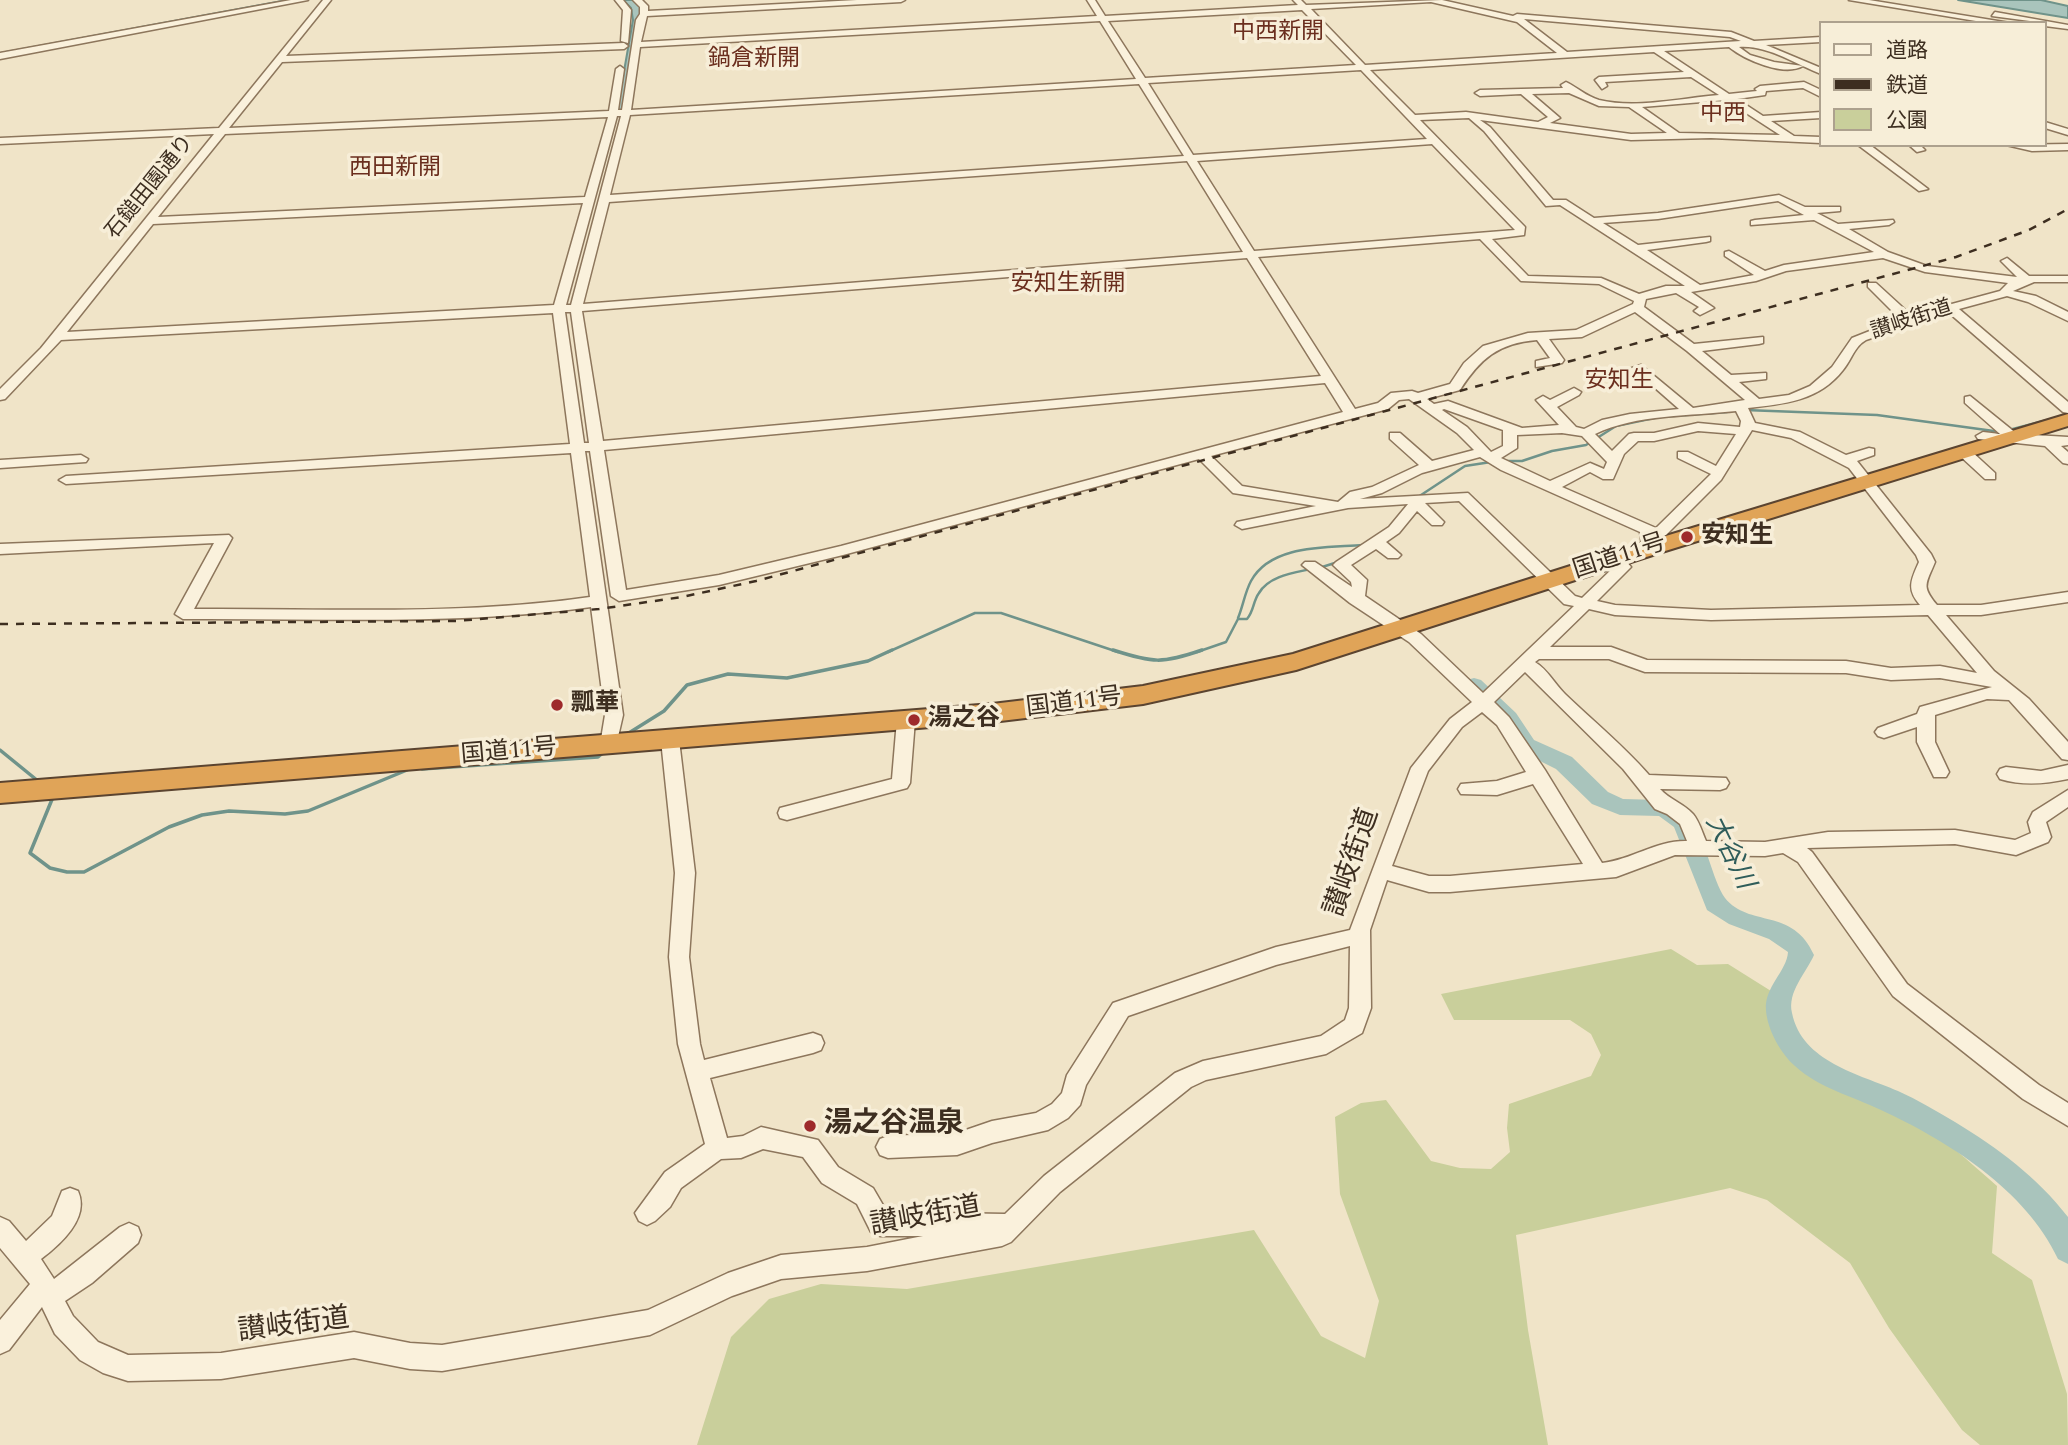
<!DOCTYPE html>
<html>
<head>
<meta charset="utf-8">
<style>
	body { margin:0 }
	#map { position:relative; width:2068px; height:1445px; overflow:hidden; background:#f0e4c8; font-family:Spectral,"Noto Sans JP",serif }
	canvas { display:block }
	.legend { position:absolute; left:1819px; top:21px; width:228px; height:126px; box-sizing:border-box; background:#f7eed8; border:2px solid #ada18e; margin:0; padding:9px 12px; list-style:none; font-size:21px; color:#3d2e20 }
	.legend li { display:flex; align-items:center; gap:14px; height:35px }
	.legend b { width:35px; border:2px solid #ada18e }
</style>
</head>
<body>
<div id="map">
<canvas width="2068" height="1445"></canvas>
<ul class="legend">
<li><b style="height:9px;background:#faf1dc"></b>道路</li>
<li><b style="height:9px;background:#3d2e20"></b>鉄道</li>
<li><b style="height:19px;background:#c9cf9b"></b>公園</li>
</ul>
</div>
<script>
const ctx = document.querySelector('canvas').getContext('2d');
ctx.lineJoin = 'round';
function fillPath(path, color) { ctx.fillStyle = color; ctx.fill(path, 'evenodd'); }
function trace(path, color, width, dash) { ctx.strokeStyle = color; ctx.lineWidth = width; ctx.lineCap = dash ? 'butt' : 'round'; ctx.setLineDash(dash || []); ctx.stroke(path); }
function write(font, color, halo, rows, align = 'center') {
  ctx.font = font + ' Spectral,"Noto Sans JP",serif'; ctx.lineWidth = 7; ctx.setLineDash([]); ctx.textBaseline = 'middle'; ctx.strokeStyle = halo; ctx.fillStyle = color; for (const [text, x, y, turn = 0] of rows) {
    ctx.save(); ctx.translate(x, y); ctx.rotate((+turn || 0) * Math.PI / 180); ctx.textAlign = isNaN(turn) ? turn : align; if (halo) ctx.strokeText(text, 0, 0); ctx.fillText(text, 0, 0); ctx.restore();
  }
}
const green = new Path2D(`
	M1671,949L1697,965L1728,964L1771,991C1772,1012 1775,1036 1788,1053C1811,1082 1876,1095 1908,1115C1941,1135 1968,1161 1997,1186L1992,1253L2032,1280L2067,1394L2068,1445H1980L1962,1430L1889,1328L1850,1263L1767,1200L1730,1188L1516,1235L1528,1330L1548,1445H697L731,1337L769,1299L821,1284L907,1289L1254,1230L1321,1336L1365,1358L1379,1301L1340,1194L1335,1117L1361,1103L1386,1100L1431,1161L1460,1168L1491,1169L1510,1152L1507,1128L1509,1104L1591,1076L1601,1055L1591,1034L1570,1020H1454L1441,994Z`);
const water = new Path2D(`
	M298,0L0,55V53L282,1Z
	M623,0H634L642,7L623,111H617L633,20L631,8Z
	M1958,0H2041L2068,6V18Z`);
const streamFar1 = new Path2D(`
	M1745,410L1877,415L2001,432
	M2009,430L2055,418
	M1505,461H1522L1552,451L1586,445L1616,426L1659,417L1727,412
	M1415,499L1465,466L1491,462
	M1319,568L1341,561
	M1238,618C1243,606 1245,592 1251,581C1271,544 1327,548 1363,545
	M888,652L975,613H1001L1118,652
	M1197,652L1226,642L1238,619H1247C1254,611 1253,601 1259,593C1269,576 1293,573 1311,569`);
const stream = new Path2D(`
	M1113,650C1153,663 1162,664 1202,650
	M624,736L664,711L687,685L728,674L787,678L868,661L892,650
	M0,750L38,781
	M422,769L598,757L605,751
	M53,797L30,853L50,868L67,872H84L169,827L202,815L229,811L285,814L308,811L407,770`);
const river = new Path2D(`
	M1474,678L1481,680L1516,713L1534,740L1572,757L1608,792L1623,799L1660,800L1682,807L1692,816C1704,837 1713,881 1725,898C1749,928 1793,907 1814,955C1806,973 1787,992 1792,1013C1802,1062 1859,1074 1898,1091C1918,1100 1936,1111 1955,1122C1998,1148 2037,1177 2068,1217V1264L2058,1259C2026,1190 1948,1141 1881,1110C1852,1096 1819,1088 1795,1066C1781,1054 1767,1029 1766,1010C1764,987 1787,971 1788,952L1769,939L1729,924L1707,910L1674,827L1659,816L1620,815L1592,804L1556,769L1518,750L1502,723L1467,690L1464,685L1467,680Z`);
const minor = new Path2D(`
	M291,0H308L0,59V53Z
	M323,0H331L286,56L624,43L628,46L624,49L282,62L229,128L609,111L616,69L620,66L624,69L618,110H622L636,20L640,14V7L633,0H642L648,6V11L857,0H905L901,2L647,16L641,42L1097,16L1087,0H1095L1105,16L1298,5L1293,0H1301L1306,5L1442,0L1513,16L1517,14L1731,32L1754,41L1821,37V42L1766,45L1821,68V74C1795,64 1768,45 1739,47L1750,55L1774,62L1803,66C1784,77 1745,60 1729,47L1664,51L1729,94L1757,91L1755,89L1760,86L1804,82L1821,90V97L1803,88L1766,91L1765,95L1737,99L1763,116L1821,112V118L1771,121L1794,136L1821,137V143L1711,138L1631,140L1480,120L1490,127L1553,200H1566L1594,218L1658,213L1779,195L1805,207H1840V211L1817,213L1838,224L1893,220L1894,222L1889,225L1849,229L1888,252L1927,266L2017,277L2001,261L2007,258L2029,276H2068V282H2034L2013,291L2036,296L2068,312V321L2028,302L2007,296L1959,309L2068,402V413L2063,412L1948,312L1866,340C1854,347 1852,359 1843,370C1819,401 1784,404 1748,408L1755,423L1800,432L1846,455L1869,448L1874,449V455L1857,461L1931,554L1935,562C1926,584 1921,586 1937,605H1981L2068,592V602L1981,615H1946L1994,671L2029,699L2068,742V760L2062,759L2009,700L1987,699L1935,715V742L1949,772L1946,777H1934L1917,742V727L1884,738L1878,736L1875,732L1878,728L1917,714L1920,707L1992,687L1940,678L1891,680L1846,673L1645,672L1609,659H1539L1535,662C1548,670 1554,683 1565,694C1593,721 1624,746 1649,775L1726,778L1729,783L1726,788L1720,790L1660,789C1670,800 1683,803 1693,814C1699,821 1702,832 1706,841L1765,842L1828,832L1955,830L2015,840L2031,833L2028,822L2033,812L2068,790V807L2046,822L2051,837L2048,842L2016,855L1955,844L1807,848L1812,852L1907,984L2039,1085L2068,1103V1126L2023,1099L1893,996L1798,862L1783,853L1765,856L1675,855L1616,877L1450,892H1429L1387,880L1370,930L1371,1008L1362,1033L1326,1054L1206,1080L1191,1087L1060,1192L1011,1242L1002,1246L867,1271L781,1279L732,1296L650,1335L442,1371L410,1369L354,1358L221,1379L128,1381L103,1373L80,1360L55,1334L42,1307L9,1350L0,1354V1320L30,1284L0,1248V1217L9,1221L26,1241L52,1216L62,1191L70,1188L78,1191C90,1218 61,1244 41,1259L54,1279L120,1227L129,1223L138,1227L141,1235L138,1243L92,1283L65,1301L73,1316L98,1342L128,1355L221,1353L354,1332L410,1343L442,1345L648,1310L728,1273L781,1255L867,1247L923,1236H880L871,1232L857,1204L822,1183L803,1157L763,1149L741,1158L721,1159L681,1188L670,1207L655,1221L647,1225L639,1221L635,1213L665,1172L705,1144L678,1044L669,957L675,873L661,740L664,736H676L679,740L695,873L689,957L700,1044L704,1060L813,1033L821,1036L824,1043L821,1050L813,1053L710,1078L727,1138L743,1136L761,1127L818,1140L838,1167L873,1188L887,1212L1005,1214L1044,1176L1175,1073L1203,1061L1321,1036L1345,1020L1349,1008L1350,946L1276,965L1128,1016L1086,1085L1080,1105L1068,1118L1048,1130L992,1143L957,1155L888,1158L880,1155L876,1147L880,1139L888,1136L957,1133L992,1121L1036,1113L1052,1104L1062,1093L1067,1075L1113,1003L1276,947L1350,930L1411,768L1450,719L1472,702L1409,642L1350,603L1302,565L1305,562H1315L1352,587L1351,582L1333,565L1336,562L1389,527L1408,504L1348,508L1242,529L1235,525L1237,522L1316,506L1233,493L1199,459L843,555L719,585L619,601L611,596L590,451H585L623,715L615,750H603L600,745L605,715L591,607C456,626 320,618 183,619L175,614L214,543L0,554V544L229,535L232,538L194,609C326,608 458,616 590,597L571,453L66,484L59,480L66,476L570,444L553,313L61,340L5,399L0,400V389L41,348L214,134L0,144V138L219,128ZM1431,2L1517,22L1557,53L1365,65L1311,9ZM1302,10L1356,65L1145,78L1108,21ZM1524,19L1730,37L1741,41L1567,52ZM1100,21L1136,79L631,110L640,47ZM1654,52L1684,72L1599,77L1595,80L1602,89L1607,86L1605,82L1691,77L1719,95C1681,98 1636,109 1599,100C1586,96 1578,88 1566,82L1561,85L1563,88L1480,90L1475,93L1480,96L1521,94L1548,117L1538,122L1466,112L1415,115L1370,70ZM1361,70L1427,139L1193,155L1148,83ZM1139,84L1184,156L610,195L630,115ZM1569,93L1599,106L1629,107L1667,133L1631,134L1550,123L1560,118L1532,94ZM1726,100L1780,135L1679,133L1642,107ZM617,116H621L571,305H566ZM608,117L585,197L158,217L225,134ZM1469,118L1484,131L1546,206L1560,205L1685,286H1666L1639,294L1601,278L1528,276L1492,239L1524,235L1525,227L1420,120ZM1432,144L1515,230L1254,251L1197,161ZM1187,161L1243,252L583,304L609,202ZM1778,201L1804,215L1755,220L1751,221V225L1814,220L1874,252L1784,265L1765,271L1729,251L1725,252V256L1754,275L1700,285L1647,250L1706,242L1710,241V237L1638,245L1603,223L1658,219ZM583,203L554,305L67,332L153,224ZM1480,239L1521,281L1599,284L1634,301L1633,304L1576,330L1528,333L1483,346L1464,363L1450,384L1418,393L1412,391L1391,393L1378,403L1355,409L1258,257ZM1247,258L1321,376L603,441L582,311ZM1883,258L1925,272L2008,283L2000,291L1911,315L1876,283H1868V287L1900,319L1852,338L1832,367L1810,386L1789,395L1759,399L1739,382L1766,379V373L1731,375L1702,351L1759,344L1763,343V337L1694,344L1644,307L1646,299L1676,293L1699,307L1694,311L1700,315L1714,308L1691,292L1756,281L1786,271ZM565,312H571L589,443H584ZM1635,312L1687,351L1745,400L1693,408L1641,365L1626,370L1627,373H1638L1679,409L1630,414L1602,420L1584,429L1576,427L1557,407L1579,395L1581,392L1574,388L1550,400L1543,396L1536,400L1559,425L1522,428L1448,401L1434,404L1427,399L1460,390C1480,359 1498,343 1537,340L1550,358L1536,361V367L1562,363L1564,360L1549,339L1582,337ZM1325,383L1343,412L841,546L719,575L626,590L604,450ZM1409,399L1457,433L1474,450L1432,461L1400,433H1390V439L1419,465L1372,487L1350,492L1338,502L1242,486L1211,456L1388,409L1399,400ZM1444,409L1503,430V446L1491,452L1467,427L1442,410ZM1736,411L1741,421L1740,427L1698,423L1654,433H1634L1629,434L1612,451L1595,434C1636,414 1692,416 1736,411ZM1752,430L1791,438L1849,468L1916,555L1919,562C1911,580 1906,589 1920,605L1711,610L1615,605L1597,601L1631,567L1622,556H1612L1609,559L1615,566L1582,598L1575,596L1468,493L1360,499L1382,493L1422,473L1480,457L1501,470L1640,532L1642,545L1654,552L1662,547L1655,541L1656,537L1666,535L1721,480ZM1698,431L1736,434L1716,466L1688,452H1678V458L1711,474L1656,528L1562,487L1590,472L1603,479H1613L1624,454L1638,441H1654ZM1562,433L1582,436L1607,462L1604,469L1590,463L1550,481L1501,458L1517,448V435ZM1459,501L1564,604L1574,606L1483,693L1421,634L1365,596L1367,580L1351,565L1376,549L1388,558H1398L1401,555L1386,542L1399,533L1417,511L1432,525H1442L1444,522L1425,503ZM1589,609L1615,615L1711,620L1928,615L1977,673L1940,666L1891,668L1846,661L1647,660L1611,647H1550ZM1525,672L1623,769L1655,809L1667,814L1680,824L1687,841C1657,840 1631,860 1602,863L1545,770L1509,717L1494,702ZM1482,712L1497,725L1526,772L1497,781L1461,784L1458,789L1461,794L1497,795L1533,784L1583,864L1450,876H1429L1392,866L1428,771L1462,727Z
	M615,0H623L631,10L628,43L621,41L623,10Z
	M1849,0H1869L2010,23H1988Z
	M1995,12L2068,25V29L2045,26V23L1992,16Z
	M2045,122L2068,129V135L2045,128Z
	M2068,144V150L2032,151L2006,145Z
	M1858,145H1870L1928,189L1919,191Z
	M1909,145H1920L1925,150L1917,152Z
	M1970,396L2017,434L2068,437V445L2061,446L2068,452V464L2063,463L2045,446L1978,439L1976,436L1983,432L2000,434L1965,403V397Z
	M1965,449L1970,450L1995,473V479H1985L1960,456V450Z
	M81,455L88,459L86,462L0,468V460Z
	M906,714L915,720L910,783L907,788L787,820L780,818L778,813L780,808L892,779L897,720Z
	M2068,765V779C2045,784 2023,786 2000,779L1997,774L2000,769L2006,767L2041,771Z`);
const highway = new Path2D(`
	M2068,414V426L1662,552L1296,670L1143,704L992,722L0,803V783L992,704L1143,686L1293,654L1646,542Z`);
const rail = new Path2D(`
	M0,624L456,621L599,609L682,597L756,581L1956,257L2029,230L2068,209`);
const markers = [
	[1687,537,7,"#9e2a2b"],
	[557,705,7,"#9e2a2b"],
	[914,720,7,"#9e2a2b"],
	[810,1126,7,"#9e2a2b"]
];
const farStreetnames = [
	["石鎚田園通り",151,188,-51],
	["讃岐街道",1912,321,-18]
];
const farQuarternames = [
	["中西新開",1278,33],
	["鍋倉新開",754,60],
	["中西",1723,115],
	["西田新開",395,169],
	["安知生新開",1068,285],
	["安知生",1619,382]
];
const poiNames = [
	["安知生",1701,537],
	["瓢華",571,705],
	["湯之谷",928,720]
];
const streetNames = [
	["国道11号",1620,558,-18],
	["国道11号",1074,704,-7],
	["国道11号",509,753,-5]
];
const waterNames = [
	["大谷川",1728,853,64]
];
const nearStreetnames = [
	["讃岐街道",1354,863,-71],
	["讃岐街道",926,1218,-10],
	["讃岐街道",294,1327,-7]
];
const nearPoinames = [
	["湯之谷温泉",824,1126]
];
fillPath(green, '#c9cf9b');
fillPath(water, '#a9c4bc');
trace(water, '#6f938a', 2);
trace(streamFar1, '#6f938a', 2.5);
trace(stream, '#6f938a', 3.5);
fillPath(river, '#a9c4bc');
trace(minor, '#8d765c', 3);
trace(highway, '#5b4430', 4);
fillPath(minor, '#faf1dc');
fillPath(highway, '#e0a458');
trace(rail, '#3d2e20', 2.5, [8, 8]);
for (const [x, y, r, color] of markers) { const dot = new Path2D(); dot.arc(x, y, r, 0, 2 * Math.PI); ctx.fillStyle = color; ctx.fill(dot); trace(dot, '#f7eed8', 2.5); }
write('21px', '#3d2e20', '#f7eed8', farStreetnames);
write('23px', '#6b2e1e', '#f7eed8', farQuarternames);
write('bold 24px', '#3d2e20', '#f7eed8', poiNames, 'left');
write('24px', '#3d2e20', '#f7eed8', streetNames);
write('italic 26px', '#2f5d5a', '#f7eed8', waterNames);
write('28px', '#3d2e20', '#f7eed8', nearStreetnames);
write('bold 28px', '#3d2e20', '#f7eed8', nearPoinames, 'left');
</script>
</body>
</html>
